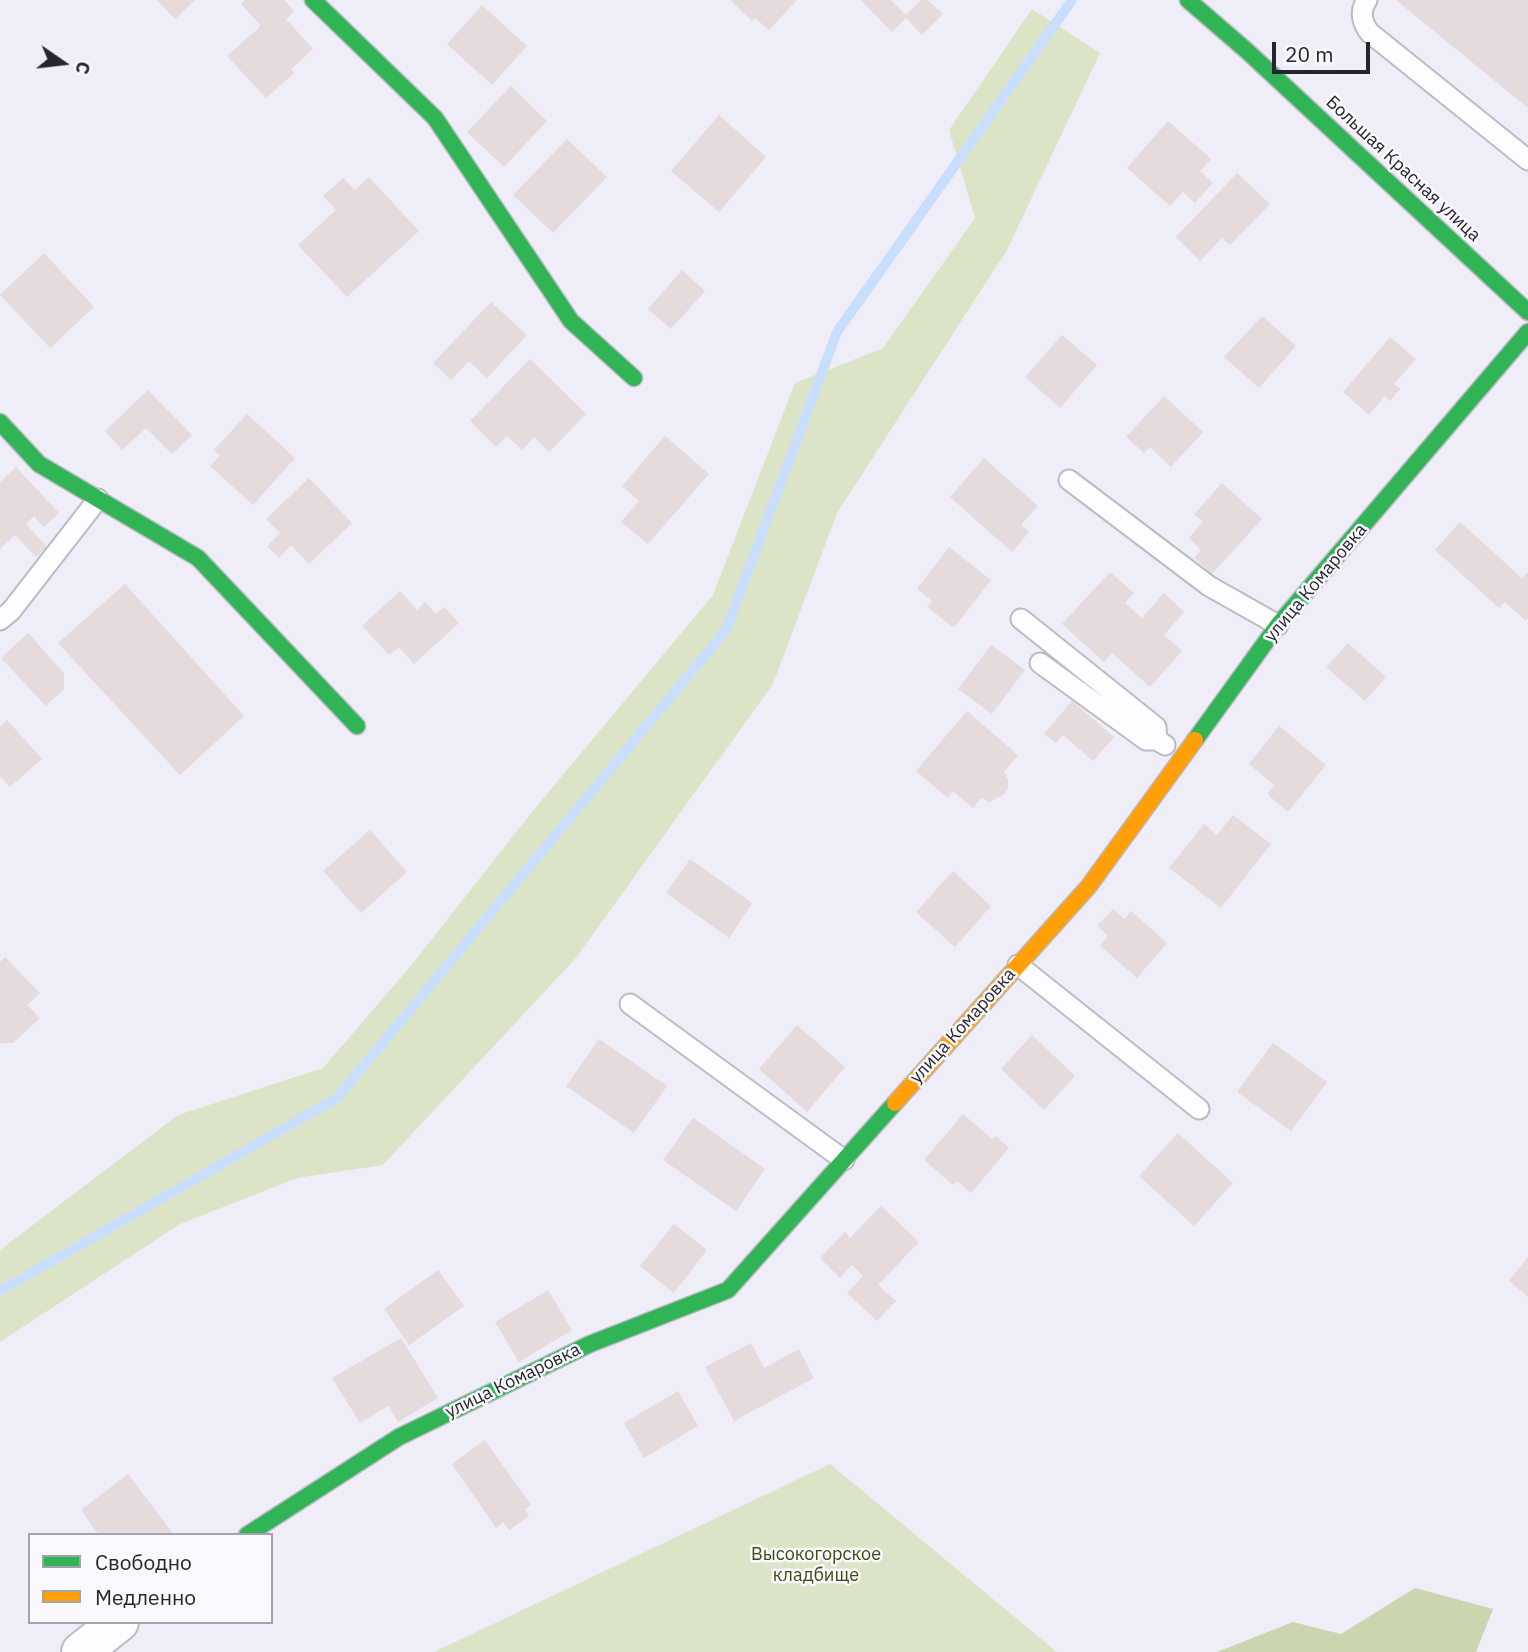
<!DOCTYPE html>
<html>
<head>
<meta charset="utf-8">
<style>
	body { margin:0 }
	#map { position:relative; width:1528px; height:1652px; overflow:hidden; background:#efedf8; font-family:"IBM Plex Sans",sans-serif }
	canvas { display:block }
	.legend { position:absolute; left:28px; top:1533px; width:245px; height:91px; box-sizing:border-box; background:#f9f8fd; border:2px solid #a5a3aa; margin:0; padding:9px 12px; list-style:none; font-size:21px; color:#26242d }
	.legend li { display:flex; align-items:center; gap:14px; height:35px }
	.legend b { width:35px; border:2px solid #a5a3aa }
	.north { position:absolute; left:28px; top:28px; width:70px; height:70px; -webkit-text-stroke:5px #f9f8fd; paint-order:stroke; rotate:104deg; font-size:19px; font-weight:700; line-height:28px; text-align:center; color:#26242d }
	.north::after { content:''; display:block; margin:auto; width:24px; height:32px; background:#26242d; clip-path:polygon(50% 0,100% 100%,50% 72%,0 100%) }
	.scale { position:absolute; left:1272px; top:42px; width:98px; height:32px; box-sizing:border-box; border:4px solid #26242d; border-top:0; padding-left:9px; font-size:21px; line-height:24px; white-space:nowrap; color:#26242d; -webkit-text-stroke:5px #f9f8fd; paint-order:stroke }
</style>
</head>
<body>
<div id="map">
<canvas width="1528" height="1652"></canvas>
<ul class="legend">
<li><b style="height:9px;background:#30b455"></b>Свободно</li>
<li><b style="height:9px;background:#ff9f0a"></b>Медленно</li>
</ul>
<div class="north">С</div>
<div class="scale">20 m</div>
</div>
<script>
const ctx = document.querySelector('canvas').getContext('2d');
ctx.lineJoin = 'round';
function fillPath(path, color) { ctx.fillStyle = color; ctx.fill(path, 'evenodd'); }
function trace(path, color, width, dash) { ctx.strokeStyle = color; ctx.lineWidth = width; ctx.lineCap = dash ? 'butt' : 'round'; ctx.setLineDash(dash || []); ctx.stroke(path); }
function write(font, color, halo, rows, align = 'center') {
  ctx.font = font + ' "IBM Plex Sans",sans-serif'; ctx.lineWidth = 5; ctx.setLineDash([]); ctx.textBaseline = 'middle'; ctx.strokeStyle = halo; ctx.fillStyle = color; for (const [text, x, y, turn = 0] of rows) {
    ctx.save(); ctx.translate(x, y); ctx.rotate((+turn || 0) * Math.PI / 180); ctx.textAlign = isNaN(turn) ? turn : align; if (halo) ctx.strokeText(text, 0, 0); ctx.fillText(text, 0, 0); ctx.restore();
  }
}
const green = new Path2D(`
	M1032,9L1100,53L1007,250L837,513L773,684L575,959L383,1165L297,1178L180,1224L0,1342V1250L178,1115L323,1068L409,968L536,807L713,595L795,383L883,348L975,218L949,130Z
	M830,1464L1057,1652H434Z`);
const forest = new Path2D(`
	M1415,1588L1493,1609L1476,1652H1217L1293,1622L1341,1634Z`);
const stream = new Path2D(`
	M0,1291L337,1098L726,630L837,332L1072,0`);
const building = new Path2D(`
	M157,0H195L175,19Z
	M245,0H284L294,11L286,19L313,49L291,69L294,73L266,98L227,56L261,26L241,4Z
	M730,0H797L769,30L755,18L752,21Z
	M861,0H891L906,15L921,0H928L943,14L922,35L906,18L892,32Z
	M1396,0H1528V108Z
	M482,5L527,46L492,85L447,44Z
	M511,86L547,121L504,167L467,132Z
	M719,115L766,157L719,212L671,171Z
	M1168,121L1211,159L1200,171L1213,183L1195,203L1183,192L1170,206L1127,168Z
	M567,139L607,177L553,233L513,195Z
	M1237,173L1270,204L1230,245L1222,238L1200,261L1176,237Z
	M369,177L419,231L347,297L298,245L336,210L323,196L343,178L355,190Z
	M44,253L94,307L50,348L0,295Z
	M682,270L705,291L671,329L648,309Z
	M491,302L527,335L487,378L469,361L451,380L433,363Z
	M1262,316L1296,346L1259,388L1224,357Z
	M1062,335L1097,365L1060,408L1025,377Z
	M1390,337L1416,359L1394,384L1400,389L1390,401L1385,396L1369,415L1343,392Z
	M530,359L586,414L549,452L534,437L522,450L507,436L496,447L470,421Z
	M148,390L192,435L172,454L146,428L122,450L105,431Z
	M1164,396L1203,432L1171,467L1150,447L1144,453L1126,437Z
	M247,414L295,458L253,505L210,466L220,455L214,450Z
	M665,436L709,474L648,544L621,522L639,501L622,486Z
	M984,458L1038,506L1021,525L1029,532L1012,552L950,497Z
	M16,467L59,513L44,527L34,516L26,524L47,547L36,557L15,535L0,549V482Z
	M309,478L352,523L309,564L291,545L279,558L267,546L280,533L266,519Z
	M1222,483L1262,519L1212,574L1194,558L1201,550L1189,538L1203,522L1194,514Z
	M1460,522L1522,578L1528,572V618L1526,621L1505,602L1499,608L1435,550Z
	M949,547L991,580L954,628L927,607L932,601L917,589Z
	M1110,572L1134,593L1125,603L1142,618L1164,593L1184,612L1164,635L1182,651L1150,687L1112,653L1104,662L1062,624Z
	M125,584L244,716L180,775L58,643Z
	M400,591L417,610L425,602L436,614L444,607L459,623L414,664L399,647L389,655L362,626Z
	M28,633L64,673V689L46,706L1,658Z
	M1348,643L1386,677L1365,701L1326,667Z
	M991,645L1025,670L992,714L958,689Z
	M1072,701L1114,737L1093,761L1063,735L1056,743L1044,734Z
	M967,711L1018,755L1004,772L1008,779V788L1003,795L989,802L981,798L973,808L953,791L948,798L916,771Z
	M7,720L42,759L10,787L0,776V727Z
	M1279,726L1326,765L1288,812L1267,794L1274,785L1249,764Z
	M1233,815L1271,844L1221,908L1169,868L1204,824L1217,835Z
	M370,830L407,872L361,913L323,871Z
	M690,859L752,903L729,938L666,893Z
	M953,871L991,906L955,947L916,912Z
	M1113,909L1125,919L1131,911L1167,943L1137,978L1100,946L1108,936L1097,926Z
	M5,957L40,993L27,1005L40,1018L13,1043H0V962Z
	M797,1025L845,1067L807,1112L759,1069Z
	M1032,1035L1075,1076L1044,1110L1001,1069Z
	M599,1039L667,1086L634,1133L566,1086Z
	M1273,1043L1327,1082L1291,1131L1237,1092Z
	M963,1114L992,1139L996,1136L1009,1148L971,1193L957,1181L953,1185L924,1160Z
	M693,1118L765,1169L736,1211L663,1160Z
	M1178,1133L1233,1183L1194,1226L1139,1176Z
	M881,1206L919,1242L878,1285L896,1301L877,1321L847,1293L863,1276L852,1265L840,1278L820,1258L845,1232L850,1238Z
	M674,1224L707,1250L674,1293L640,1266Z
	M1528,1257V1297L1509,1281Z
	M438,1270L464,1306L409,1345L384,1309Z
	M548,1290L572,1330L519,1362L495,1322Z
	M401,1338L438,1398L398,1422L388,1406L360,1423L332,1378Z
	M751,1343L764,1368L799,1349L814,1378L734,1421L705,1367Z
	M678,1391L698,1426L644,1458L624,1423Z
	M485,1440L531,1505L525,1509L529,1516L509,1530L503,1522L496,1528L452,1464Z
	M128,1474L174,1535H99L81,1510Z`);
const lane = new Path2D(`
	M1367,0C1359,11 1362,23 1370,33L1528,160
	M1069,480L1209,586L1278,625
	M1021,619L1156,727L1157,740
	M0,620L11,611L98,499
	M1040,663L1146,740H1157L1165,745
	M1018,965L1199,1109
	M630,1004L844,1160`);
const street = new Path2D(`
	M81,1652L119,1622`);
const fast = new Path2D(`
	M313,0L435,118L571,321L634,378
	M1188,0L1247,51L1528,312
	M0,422L39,464L198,558L357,726
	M1195,740L1278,625L1528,332
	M247,1535L399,1437L590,1344L728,1290L895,1103`);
const slow = new Path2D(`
	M895,1103L1089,886L1195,740`);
const streetNames = [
	["Большая Красная улица",1403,169,43],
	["улица Комаровка",1316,583,-50],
	["улица Комаровка",963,1026,-48],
	["улица Комаровка",513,1381,-26]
];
const parkNames = [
	["Высокогорское",816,1555],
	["кладбище",816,1576]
];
fillPath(green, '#dce4c8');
fillPath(forest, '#cbd5af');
trace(stream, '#c9defc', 10);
fillPath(building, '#e5dadc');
trace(lane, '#bcbbc4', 23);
trace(street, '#bcbbc4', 42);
trace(fast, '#bcbbc4', 19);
trace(slow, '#bcbbc4', 19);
trace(lane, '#fdfcfe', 19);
trace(street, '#fdfcfe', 38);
trace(fast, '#30b455', 16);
trace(slow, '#ff9f0a', 16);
write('18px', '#26242d', '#f9f8fd', streetNames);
write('18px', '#3c490f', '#f9f8fd', parkNames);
</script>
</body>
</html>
